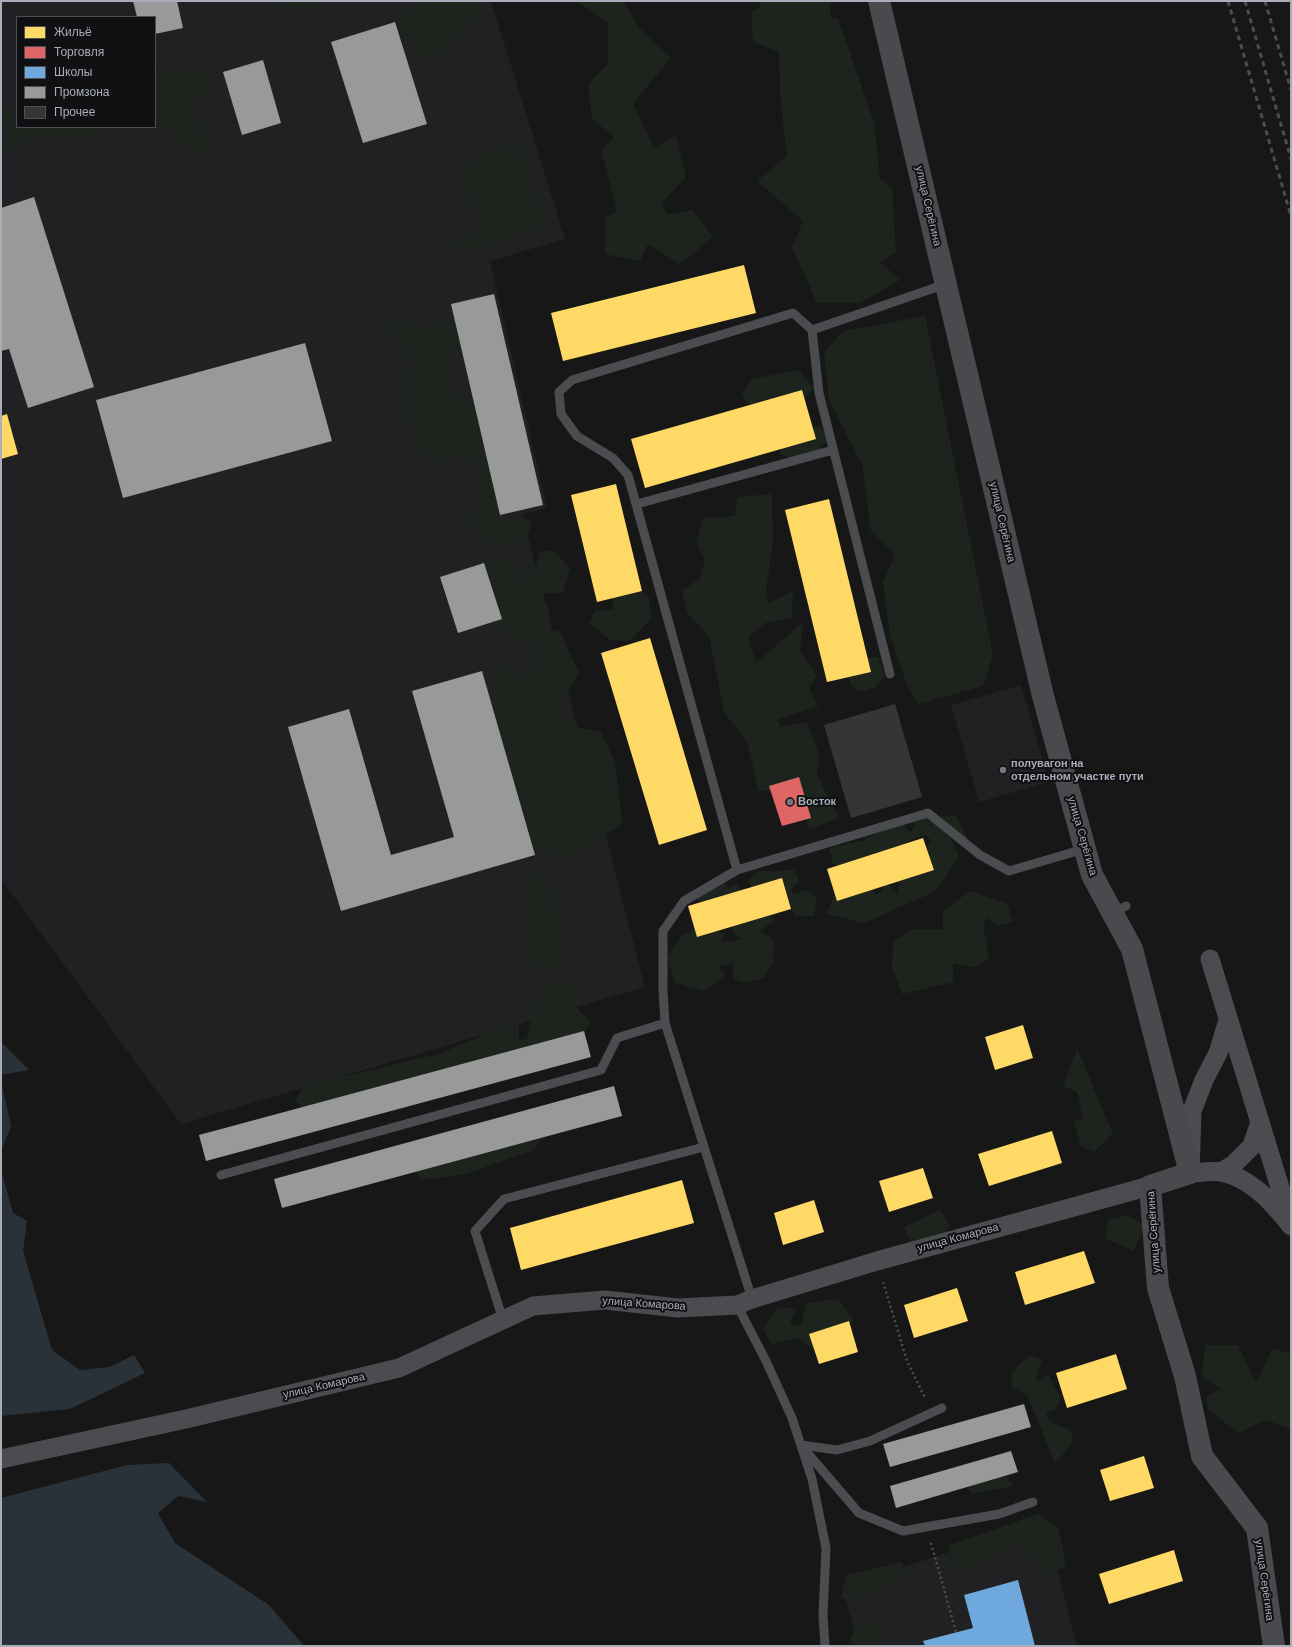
<!DOCTYPE html>
<html>
<head>
<meta charset="utf-8">
<style>
	body { margin:0 }
	#map { position:relative; width:1292px; height:1647px; overflow:hidden; background:#171717; font-family:Helvetica,sans-serif }
	canvas { display:block }
	.frame { position:absolute; inset:0; border:2px solid #a8adb8; pointer-events:none }
	.legend { position:absolute; left:16px; top:16px; width:140px; height:112px; box-sizing:border-box; background:#111113; border:1px solid #4d4f55; margin:0; padding:5px 7px; list-style:none; font-size:12px; color:#a8adb8 }
	.legend li { display:flex; align-items:center; gap:8px; height:20px }
	.legend b { width:20px; border:1px solid #4d4f55 }
</style>
</head>
<body>
<div id="map">
<canvas width="1292" height="1647"></canvas>
<div class="frame"></div>
<ul class="legend">
<li><b style="height:11px;background:#ffd966"></b>Жильё</li>
<li><b style="height:11px;background:#e06666"></b>Торговля</li>
<li><b style="height:11px;background:#6fa8dc"></b>Школы</li>
<li><b style="height:11px;background:#999"></b>Промзона</li>
<li><b style="height:11px;background:#353536"></b>Прочее</li>
</ul>
</div>
<script>
const ctx = document.querySelector('canvas').getContext('2d');
ctx.lineJoin = 'round';
function fillPath(path, color) { ctx.fillStyle = color; ctx.fill(path, 'evenodd'); }
function trace(path, color, width, dash) { ctx.strokeStyle = color; ctx.lineWidth = width; ctx.lineCap = dash ? 'butt' : 'round'; ctx.setLineDash(dash || []); ctx.stroke(path); }
function write(font, color, halo, rows, align = 'center') {
  ctx.font = font + ' Helvetica,sans-serif'; ctx.lineWidth = 4; ctx.setLineDash([]); ctx.textBaseline = 'middle'; ctx.strokeStyle = halo; ctx.fillStyle = color; for (const [text, x, y, turn = 0] of rows) {
    ctx.save(); ctx.translate(x, y); ctx.rotate((+turn || 0) * Math.PI / 180); ctx.textAlign = isNaN(turn) ? turn : align; if (halo) ctx.strokeText(text, 0, 0); ctx.fillText(text, 0, 0); ctx.restore();
  }
}
const built = new Path2D(`
	M1,1H491L565,239L490,261L547,508L522,514L645,987L181,1124L1,879ZM17,17H155V127H17Z
	M1021,685L1049,782L979,802L951,705Z
	M1045,1521L1077,1646H859L842,1587Z`);
const green = new Path2D(`
	M274,1H313L310,17Z
	M422,1H478L481,10L442,52L416,59L400,20Z
	M576,1H624L638,26L671,58L633,103L654,148L676,135L686,177L662,202L667,214L693,210L713,237L680,264L648,244L640,261L605,254L606,217L617,212L601,150L614,138L592,118L588,84L608,64V23Z
	M760,1H836L830,3L831,18H838L874,123L880,179L892,187L896,252L880,262L900,280L860,303H817L792,247L803,221L757,181L787,156L780,95L779,52L753,42L751,12L760,7Z
	M155,70L204,71L209,90L192,99L194,123L200,118L211,154L183,147L172,126L159,132L154,127Z
	M1,103L12,113L14,121L17,120V127H95L97,138L30,135L23,148L1,149Z
	M519,145L545,225L459,255L451,243L482,229L462,179L480,150Z
	M464,313L468,342L449,352L453,362L445,375L456,399L484,404L489,420L475,444L499,443L519,487L495,524L522,516L532,522L525,542L489,547L470,520L482,484L473,459L425,460L405,417L410,365L407,343L392,341L391,315L421,330Z
	M925,316L993,655L983,686L918,704L906,683L890,635L883,582L895,555L871,531L862,464L829,400L824,352L843,331Z
	M798,370L814,388L798,405L754,414L742,394L752,379Z
	M820,426L828,440L816,453L794,460L779,454L792,432Z
	M772,494L773,539L766,591L769,603L793,591L792,618L765,623L748,637L756,663L803,622L800,651L817,676L809,687L818,707L777,719L781,727L807,722L819,755L817,775L839,818L809,829L802,806L785,792L759,791L747,742L724,712L709,636L687,613L682,590L700,579L705,559L696,543L703,518L735,516L737,497Z
	M553,550L570,569L563,593H545L541,600L550,609L540,628L545,635L559,630L579,673L559,707L576,727L601,732L615,762L622,824L575,855L521,850L491,725L495,695L491,670L517,667L523,678L536,668L533,643L508,636L489,614L471,571L493,561L509,558L519,563L521,585L530,584L540,552Z
	M636,588L649,598L651,619L630,641L610,640L589,623L595,611L613,609L612,592Z
	M878,657L885,676L874,688L860,692L850,685L848,670L856,658Z
	M956,816L968,839L951,838L959,857L936,891L864,923L826,914L841,881L863,884L877,895L887,884L898,895L899,873L919,869L931,840L925,835L908,841L904,860L852,872L832,863L830,848L864,840L900,820L911,834L917,817Z
	M547,868L567,958L547,973L526,958V903L528,879Z
	M794,870L800,882L791,889L793,894L806,890L817,898L814,916H795L782,894L761,911L776,920L760,931L774,941L773,962L764,978L745,983L733,979V963L718,966L726,976L704,991L675,983L667,957L682,935L700,927L726,934L719,942L742,940L733,931L730,920L721,919L693,896L722,880L729,889L737,883L746,897L753,893L748,880L759,871Z
	M970,891L1007,903L1013,922L998,925L987,918L983,926L989,957L977,967L953,964L954,982L902,994L892,967L893,941L914,929H943V911Z
	M556,978L558,990L569,980L576,984L575,1006L591,1022L581,1038L311,1116L295,1101L303,1086L439,1054L519,1020V1040L527,1039L531,1016L547,983Z
	M1077,1048L1113,1134L1094,1152L1080,1145L1074,1122L1083,1118L1077,1092L1063,1086Z
	M550,1130L532,1151L462,1175L420,1180L413,1165Z
	M940,1210L950,1225L936,1252H916L904,1227Z
	M1126,1215L1146,1226L1133,1251L1105,1238L1108,1220Z
	M838,1299L853,1318L845,1338L813,1349L798,1338L772,1344L763,1329L778,1307L796,1309L790,1323L801,1326L806,1303Z
	M1205,1345H1238L1256,1383L1272,1349L1291,1353V1429L1266,1420L1238,1433L1208,1409L1206,1397L1221,1389L1202,1377Z
	M1030,1355L1042,1360L1035,1383L1048,1374L1060,1397L1056,1409L1046,1413L1050,1422L1071,1430L1073,1443L1055,1463L1027,1395L1011,1387L1012,1372Z
	M1002,1470L1014,1486L972,1494L965,1480Z
	M1039,1514L1059,1529L1066,1566L1048,1576L1022,1543L969,1568H952L949,1545Z
	M902,1562L905,1575L868,1594L841,1599L846,1575Z
	M857,1622L879,1623L884,1636L872,1646L850,1643Z`);
const water = new Path2D(`
	M1,1042L29,1070L1,1075Z
	M1,1081L11,1126L1,1152Z
	M1,1170L13,1213L27,1221L23,1251L52,1350L80,1370L109,1367L134,1355L145,1373L70,1409L1,1416Z
	M169,1463L207,1502L178,1496L158,1513L175,1543L269,1605L304,1646H1V1498L127,1465Z`);
const homes = new Path2D(`
	M744,265L756,313L563,361L551,313Z
	M802,390L816,439L645,488L631,439Z
	M7,414L18,454L1,459V416Z
	M616,484L642,591L597,602L571,495Z
	M829,499L871,672L827,682L785,510Z
	M650,638L707,830L659,845L601,653Z
	M923,838L934,870L837,901L827,869Z
	M782,878L791,909L697,937L688,906Z
	M1023,1025L1033,1058L995,1070L985,1037Z
	M1052,1131L1062,1163L989,1186L978,1154Z
	M923,1168L933,1198L889,1212L879,1181Z
	M682,1180L694,1223L521,1270L510,1228Z
	M814,1200L824,1232L783,1245L774,1213Z
	M1084,1251L1095,1283L1025,1305L1015,1272Z
	M957,1288L968,1321L914,1338L904,1305Z
	M849,1321L858,1352L819,1364L809,1334Z
	M1116,1354L1127,1389L1067,1408L1056,1373Z
	M1144,1456L1154,1488L1110,1501L1100,1470Z
	M1174,1550L1183,1581L1109,1604L1099,1574Z`);
const shops = new Path2D(`
	M799,777L811,818L782,826L769,786Z`);
const schools = new Path2D(`
	M1018,1580L1035,1646H925L923,1641L973,1628L964,1595Z`);
const industry = new Path2D(`
	M133,1H177L183,28L155,34V17H137Z
	M395,22L427,124L363,143L331,42Z
	M263,60L281,123L242,135L223,72Z
	M34,197L94,387L28,408L9,349L1,351V208Z
	M494,294L543,505L500,515L451,304Z
	M305,343L332,441L123,498L96,400Z
	M484,563L502,619L458,633L440,577Z
	M482,671L535,855L341,911L288,727L349,709L391,855L454,837L412,691Z
	M584,1031L591,1057L206,1161L199,1135Z
	M614,1086L622,1116L282,1208L274,1179Z
	M1024,1404L1031,1427L890,1467L883,1444Z
	M1011,1451L1018,1472L896,1508L890,1486Z`);
const building = new Path2D(`
	M895,704L922,797L851,818L824,725Z`);
const path = new Path2D(`
	M883,1282L907,1361L925,1398
	M931,1543L956,1632`);
const lane = new Path2D(`
	M946,284L812,330L793,313L572,380L559,392L561,414L577,436L613,458L628,475L737,870L928,813L980,855L1009,871L1084,849
	M812,330L819,393L890,674
	M637,504L833,450
	M737,870L684,901L663,931V991L665,1023L752,1299
	M1112,913L1126,906
	M221,1175L601,1070L617,1038L665,1023
	M737,1305L766,1361L792,1418L812,1479L826,1548L823,1616L825,1646
	M503,1320L475,1231L504,1199L704,1147
	M801,1445L837,1450L870,1441L942,1408
	M804,1449L859,1513L903,1531L999,1514L1033,1502`);
const street = new Path2D(`
	M1210,959L1289,1217
	M1228,1020L1218,1053L1204,1080L1192,1111L1190,1173C1199,1173 1212,1170 1221,1172C1251,1178 1273,1203 1291,1226
	M1220,1172L1233,1165L1252,1146L1260,1122
	M1,1459L186,1419L399,1368L533,1306L605,1300L678,1308L737,1305L752,1299L877,1261L1150,1186`);
const secondary = new Path2D(`
	M879,1L1043,696L1092,875L1132,949L1190,1173L1150,1186L1158,1288L1185,1376L1202,1456L1257,1528L1274,1646`);
const rail = new Path2D(`
	M1228,1L1291,216
	M1245,1L1291,159
	M1265,1L1291,90`);
const markers = [
	[1003,770,4,"#757880"],
	[790,802,4,"#757880"]
];
const streetNames = [
	["улица Серёгина",928,206,77],
	["улица Серёгина",1002,522,77],
	["улица Серёгина",1082,836,74],
	["улица Серёгина",1154,1232,-94],
	["улица Комарова",958,1238,-15],
	["улица Комарова",644,1304,4],
	["улица Комарова",324,1386,-13],
	["улица Серёгина",1264,1580,82]
];
const poiNames = [
	["полувагон на",1011,764],
	["отдельном участке пути",1011,777],
	["Восток",798,802]
];
fillPath(built, '#212123');
fillPath(green, '#1d241e');
fillPath(water, '#2a3239');
fillPath(homes, '#ffd966');
fillPath(shops, '#e06666');
fillPath(schools, '#6fa8dc');
fillPath(industry, '#999');
fillPath(building, '#353536');
trace(path, '#4d4e52', 2.5, [2, 3]);
trace(lane, '#4b4c50', 9);
trace(street, '#4b4c50', 19);
trace(secondary, '#4a4a4e', 22);
trace(rail, '#4b4c4f', 3, [5, 4]);
for (const [x, y, r, color] of markers) { const dot = new Path2D(); dot.arc(x, y, r, 0, 2 * Math.PI); ctx.fillStyle = color; ctx.fill(dot); trace(dot, '#111113', 1.5); }
write('11px', '#a8adb8', '#111113', streetNames);
write('bold 11px', '#a8adb8', '#111113', poiNames, 'left');
</script>
</body>
</html>
